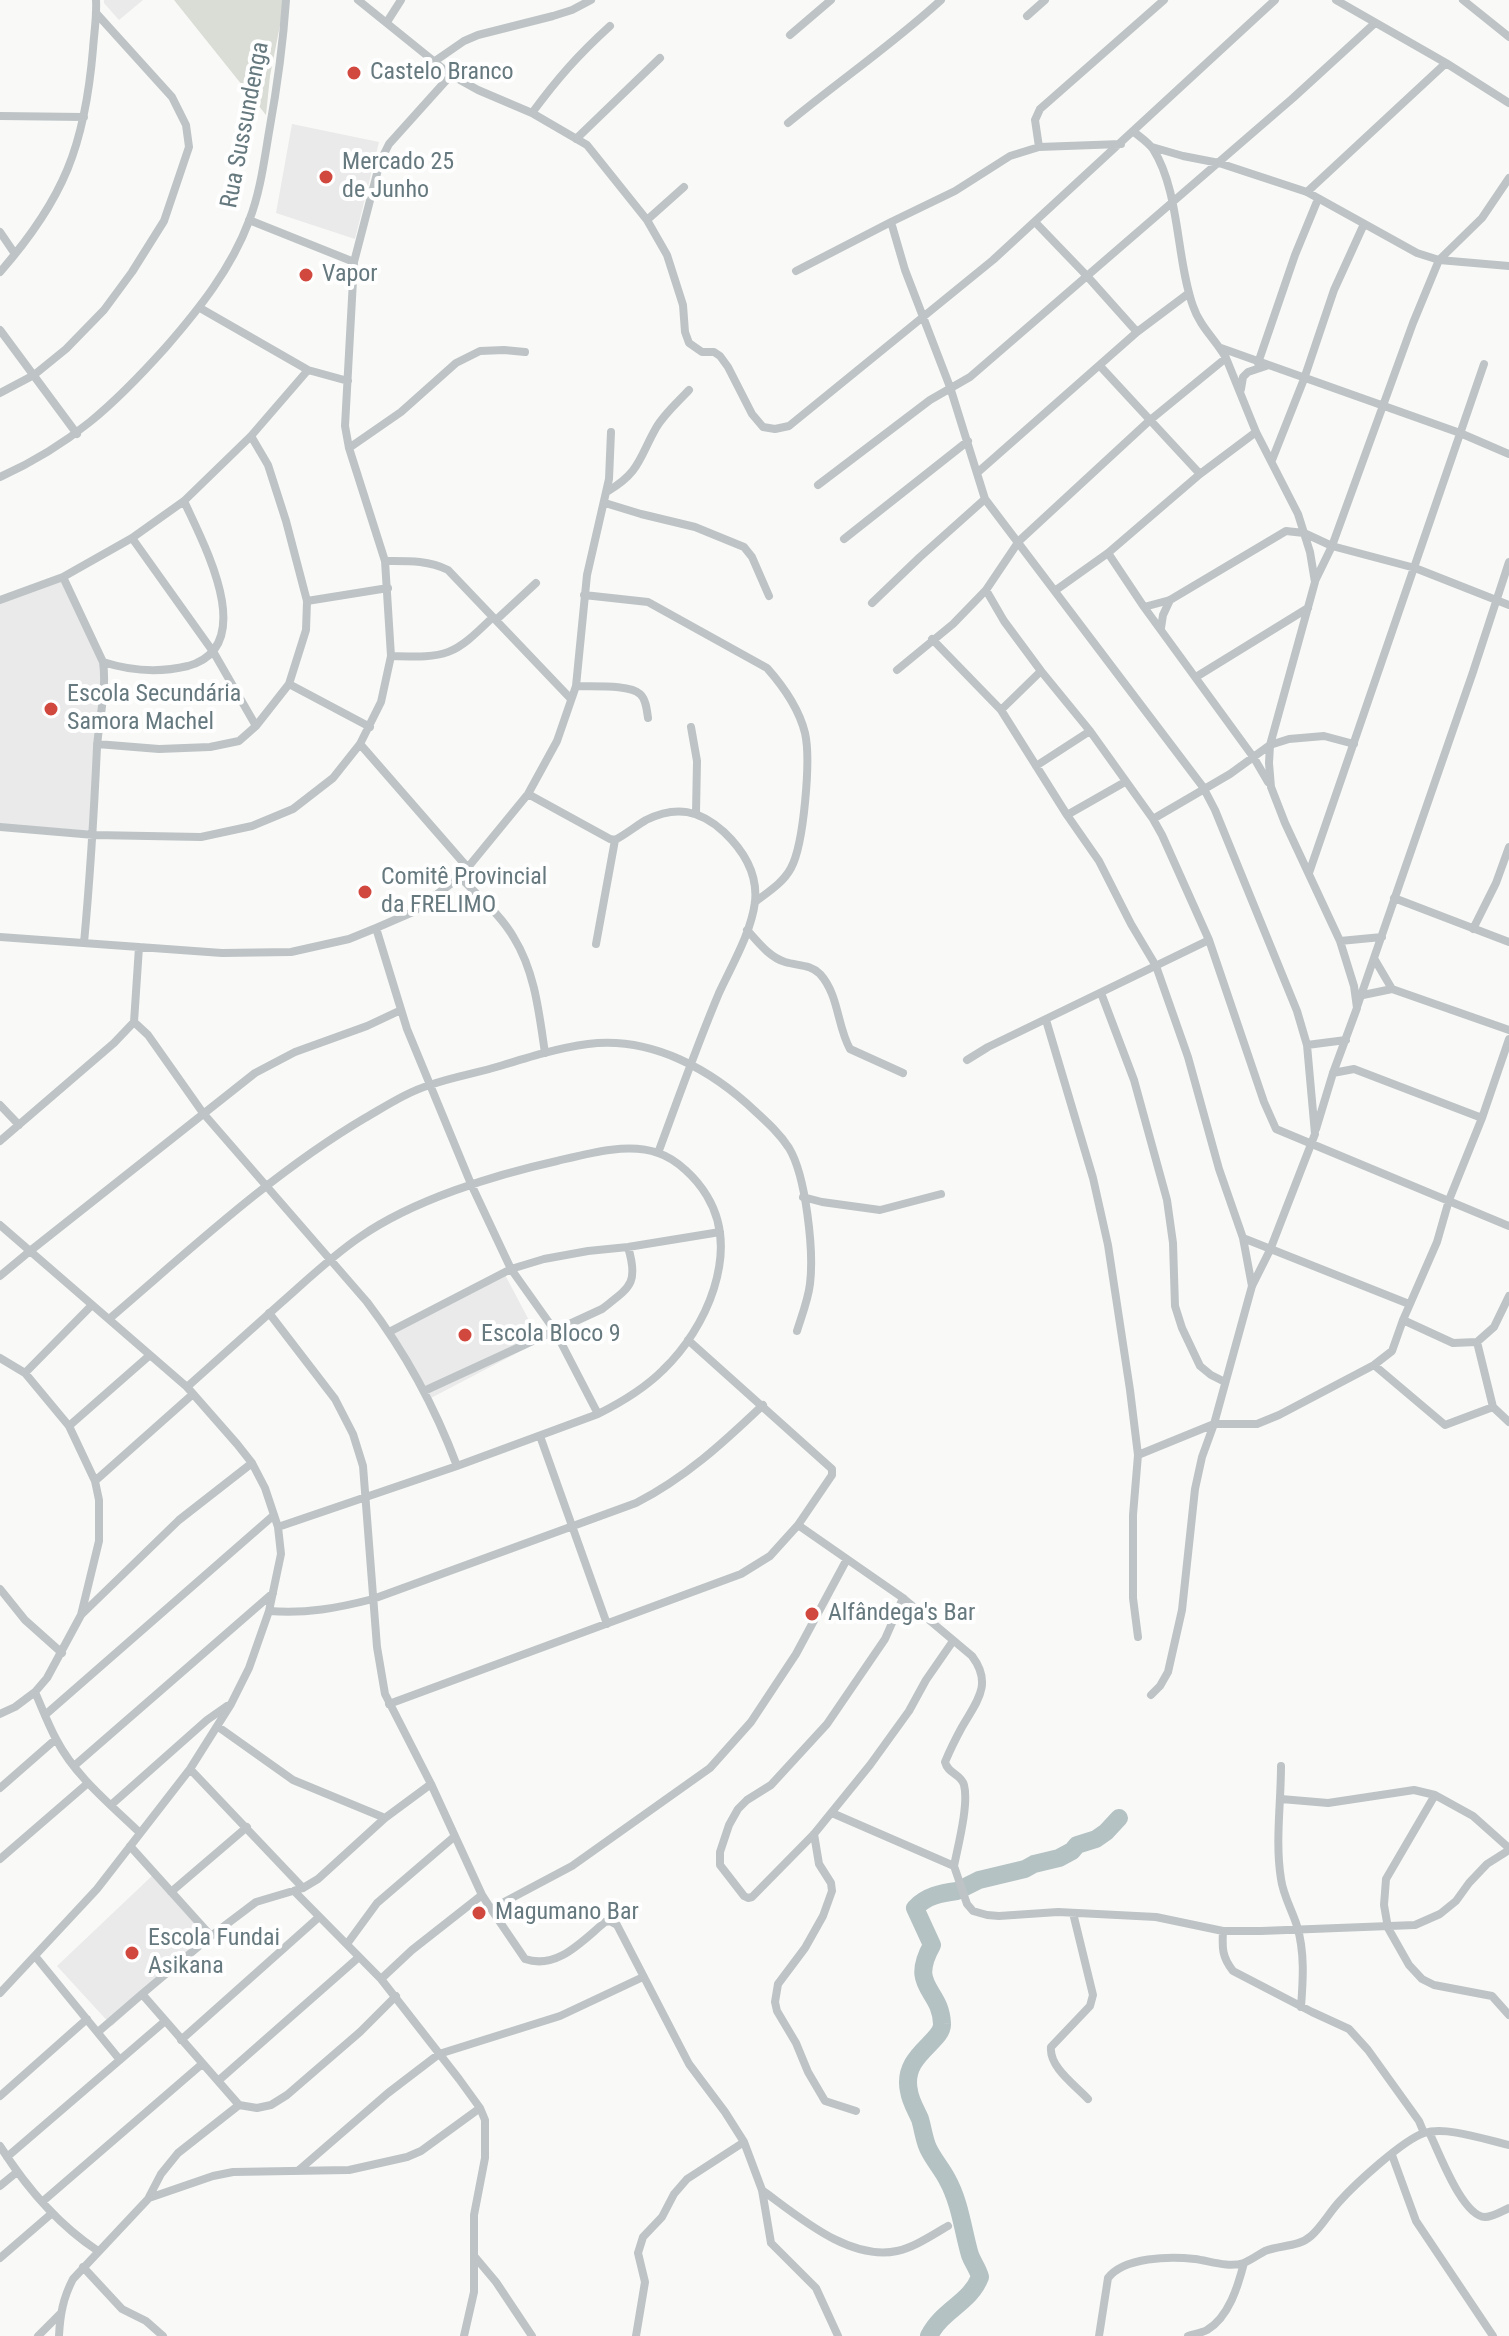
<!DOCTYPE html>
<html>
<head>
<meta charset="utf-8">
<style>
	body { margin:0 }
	canvas { display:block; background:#f9f9f7 }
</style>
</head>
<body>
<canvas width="1509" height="2336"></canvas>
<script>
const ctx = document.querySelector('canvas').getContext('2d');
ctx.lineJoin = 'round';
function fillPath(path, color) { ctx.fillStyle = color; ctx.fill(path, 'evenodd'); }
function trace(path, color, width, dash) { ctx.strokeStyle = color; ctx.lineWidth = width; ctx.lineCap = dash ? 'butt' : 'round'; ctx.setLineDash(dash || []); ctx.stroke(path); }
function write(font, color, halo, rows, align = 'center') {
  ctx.font = font + ' "Roboto Condensed",sans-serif'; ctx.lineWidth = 8; ctx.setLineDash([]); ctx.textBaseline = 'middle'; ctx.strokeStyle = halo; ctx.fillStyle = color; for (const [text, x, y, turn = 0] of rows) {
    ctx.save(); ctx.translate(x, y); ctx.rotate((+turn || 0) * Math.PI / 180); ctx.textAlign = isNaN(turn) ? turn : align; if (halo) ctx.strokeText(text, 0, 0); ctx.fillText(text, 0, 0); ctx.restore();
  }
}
const built = new Path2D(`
	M104,0H143L119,20L104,3Z
	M292,124L379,142L355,239L276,213Z
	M61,580L103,662L92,831L0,824V603Z
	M503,1271L540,1341L429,1399L390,1330Z
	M154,1874L209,1940L112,2026L57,1966Z`);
const green = new Path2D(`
	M174,0H285L270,76L266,115Z`);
const river = new Path2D(`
	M965,1887L979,1880L1025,1869L1034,1864L1059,1858L1072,1851L1077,1845L1096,1839L1106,1832L1119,1818
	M929,2336C943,2309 970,2303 980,2277C978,2269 973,2263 970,2255C963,2231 960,2202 947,2179C942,2169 933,2159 928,2148C924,2139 923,2129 920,2119C916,2110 910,2100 909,2091C901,2055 943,2042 942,2024C941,1988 908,1988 932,1945L915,1908C926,1896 941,1893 957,1891`);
const street = new Path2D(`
	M358,0L451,75L478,90L532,113L587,145L647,220L667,255L683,305L685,332L689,343L702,352H714L720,356L728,367L752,414L763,427L775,429L789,426L993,260L1275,0
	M1336,0L1446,63L1509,103
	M1463,0L1509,37
	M1027,16L1045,0
	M387,22L401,0
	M790,35L831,0
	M435,61L464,41L478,35L553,16L572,10L591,0
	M532,113C557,79 578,55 610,26
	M0,116L84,117
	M788,123C839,81 893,44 941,0
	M1134,132C1140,137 1148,142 1153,149C1180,191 1176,259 1193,306C1200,327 1216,340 1226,358L1256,432L1298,514L1310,552L1315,582L1270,745L1269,763L1271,787L1285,823L1340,941L1354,986L1357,1008L1333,1073L1316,1129
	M576,139L660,58
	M1121,144L1039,147L1010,156L955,191L891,222L905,270L950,387L985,499L1203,787L1215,810L1297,1011L1307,1045L1315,1134L1270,1250L1252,1286L1214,1424L1202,1457L1195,1489L1182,1610L1168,1672L1160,1686L1151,1695
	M1039,147L1035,120L1040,109L1164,0
	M1152,147L1183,156L1219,163L1307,192L1417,253L1439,260L1509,266
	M1307,192L1446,63
	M647,220L684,187
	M1035,222L1087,276L1137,332
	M0,232L15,254
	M354,262L380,162L389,144L451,75
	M796,271L891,222
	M0,272C64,199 85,145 93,49C94,33 97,17 96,0
	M200,308L308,370L348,381
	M0,330L77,434
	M1221,348L1460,433L1509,454
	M1226,358L1149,421L1019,541L986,590L1004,621L1041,671L1090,731L1153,819L1162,835L1209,940L1264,1102L1276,1129L1509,1226
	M1258,363L1295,255L1318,199
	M1100,366L1200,474
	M1241,389L1243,377L1248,372L1266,366
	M0,393L34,375L66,349L104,310L132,272L164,221L189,147L186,125L172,97L96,13
	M1256,432L1200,474L1108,553L1144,607L1170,600L1286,531L1304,533L1332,546L1415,568L1509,605
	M349,448L401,412L456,363L480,351L504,350L525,352
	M1272,460L1304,379L1334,290L1364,224
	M977,473L1137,332L1189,293
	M0,477C71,445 114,405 166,347C199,309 231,269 249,221C260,193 264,162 269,132C277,88 283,45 286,0
	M818,485L930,400L970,377L1293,98L1375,23
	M608,491C640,472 639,458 656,428C664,414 678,402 689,390
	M605,503L641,514L695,527L744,547L752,557L769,596
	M132,538L214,653L256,726
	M844,539L968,441
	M385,561C407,561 428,560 448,570L571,699
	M63,577L103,662C107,690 99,719 97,747C94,813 90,878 84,943
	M1315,581L1332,546L1413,323L1439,260L1482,218L1509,178
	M1056,590L1108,553
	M584,595L648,602L767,668C783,686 799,709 805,733C811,759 804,844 791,868C783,883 768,892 755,902
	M0,600L63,577L132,538L184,501L251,436L308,370
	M307,601L388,588
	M872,603L920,557L985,499
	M1144,607L1254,758L1268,782
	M496,620L536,583
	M1161,628L1163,615L1170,600
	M932,639L1001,710L1067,815L1099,861L1131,924L1156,966L1188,1057L1219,1169L1243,1238L1409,1304
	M391,656C448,658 453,656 493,617
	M103,662C131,671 159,673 188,666C260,646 203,543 184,501
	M897,670L953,624L986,590
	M1196,677L1308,608
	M289,684L370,727
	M576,686C591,687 629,684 640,694C646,699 647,711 648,718
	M1001,710L1041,671
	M691,727L697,761L696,813
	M97,744L159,749L210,747L239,741L256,726L289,684L306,630L307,601L286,521L268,465L251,436
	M360,744L468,868
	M1036,766L1090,731
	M528,794L610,839L615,840C626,834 636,826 646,820C676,805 700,810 724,832C744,851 758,874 755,902C751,933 732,965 719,993C697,1045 678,1099 658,1153
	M1067,815L1125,782
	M1153,819L1230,774L1270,745L1289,739L1324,736L1354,744
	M0,827L94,835L201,837L252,826L293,809L333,778L360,744L381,702L391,656L385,561L349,448L345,426L354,262L249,220
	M1309,873L1484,364
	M460,877C478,896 501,915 514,938C535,972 539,1013 545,1053
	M1394,898L1509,942
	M1473,929L1496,883L1509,847
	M747,930C758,942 769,957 785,962C798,966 810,964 820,974C839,995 837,1026 850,1049L903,1073
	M0,937L222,953L291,952L349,939L376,928L413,912L460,877L528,794L557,741L576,686L587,575L609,479L611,432
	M1340,941L1382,937
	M596,944L615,840
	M1375,960L1392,989
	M1101,993L1134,1080L1167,1200L1173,1243L1175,1306L1182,1328L1200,1366L1211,1375L1225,1382
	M1363,995L1392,989L1509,1030
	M1357,1007L1473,672L1509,562
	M1046,1020L1093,1178L1108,1245L1130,1390L1138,1455L1133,1515V1598L1138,1637
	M134,1022L148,1035L203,1113L367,1302C405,1352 435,1407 457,1466
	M1307,1045L1346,1040
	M967,1060L988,1047L1209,940
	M1333,1073L1354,1069L1482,1118
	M0,1105L19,1125
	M0,1141L114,1043L134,1022L139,947
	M803,1197L822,1202L880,1210L941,1194
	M0,1225L187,1387L237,1444L252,1463L265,1488L278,1527L281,1554L269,1611L249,1668L231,1704L190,1769L97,1889L0,1993
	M1243,1238L1252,1286
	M0,1276L30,1251L255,1073L295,1052L367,1026L401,1010
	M269,1313L335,1399L353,1434L363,1466L377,1647L385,1694L431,1784L482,1895L491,1909L572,1866L710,1768L751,1722L796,1654L847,1559
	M109,1319C191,1249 272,1173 365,1118C386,1106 407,1092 430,1085C452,1077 477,1073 500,1066C529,1057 558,1048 588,1044C652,1036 712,1070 756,1112C768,1123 780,1134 789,1148C806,1176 814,1251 810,1284C808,1300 802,1315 797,1331
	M1403,1320L1453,1343L1477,1342L1494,1327L1509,1296
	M389,1332L511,1269L544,1259L588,1251L628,1247L720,1232
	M1477,1342L1493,1407L1509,1422
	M0,1358L25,1373L69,1426L95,1481L99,1500V1541L81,1615L47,1678L35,1692C42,1708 48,1724 56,1739C75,1776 110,1804 140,1833
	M1374,1365L1445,1425L1493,1407
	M25,1373L92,1305
	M187,1387C218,1359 250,1331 282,1302C307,1280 332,1256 360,1237C413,1200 494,1175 557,1161C586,1154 628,1142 658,1153C677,1159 697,1179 707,1196C741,1252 706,1329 663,1370C644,1389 622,1402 598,1414
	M424,1391L602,1309C630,1287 639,1284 628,1247
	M69,1426L150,1355
	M540,1436L607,1624
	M1138,1455L1214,1424H1257L1279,1415L1374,1365L1392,1351L1403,1320L1437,1242L1449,1200L1482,1118L1509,1039
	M95,1481L193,1394
	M798,1525L903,1598L972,1656C993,1684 977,1701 962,1727C956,1738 950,1750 945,1762C948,1774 961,1774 964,1785C969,1804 958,1846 954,1866
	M278,1527L457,1466L598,1414L555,1331L511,1269L471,1184L407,1029L376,928
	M0,1589L25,1620L62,1653
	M903,1598L885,1639L827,1724L771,1785L747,1800L738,1809L729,1825L720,1852V1865L744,1896L748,1898L752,1897L814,1834L870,1765L909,1711L926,1680L953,1641
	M269,1611C306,1614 338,1608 373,1599L636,1503C685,1478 723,1443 763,1405
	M81,1615L179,1520L252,1463
	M389,1704L741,1574L770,1556L798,1525L832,1475V1469L688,1340
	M0,1714L15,1707L35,1692
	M45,1715L274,1515
	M217,1726L293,1780L385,1818
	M74,1766L273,1593
	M1281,1766C1281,1804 1275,1842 1281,1879C1283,1895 1292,1910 1297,1926C1305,1952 1303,1981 1301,2007
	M190,1769L303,1888
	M0,1788L56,1739
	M1435,1795L1386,1879L1384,1905L1388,1928L1409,1965L1422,1979L1434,1985L1492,1996L1509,2015
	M1281,1799L1328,1803L1414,1790L1435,1795L1473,1816L1509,1848
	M111,1805L207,1720L227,1706
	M832,1813L954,1866L967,1904L973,1911L987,1915L999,1916L1058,1912L1117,1915L1156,1917L1223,1931H1261L1415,1925L1440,1914L1456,1901L1469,1883L1487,1864L1509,1850
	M814,1834L819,1864L831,1883L832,1891L823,1916L805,1948L778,1984L775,2002L777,2011L796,2043L808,2072L825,2101L856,2111
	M130,1846L211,1936L142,1994L239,2105L257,2108L271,2105L287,2095L360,2032L396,1996
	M0,1859L88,1783
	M294,1891L381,1979
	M171,1892L247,1827
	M491,1909L525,1959C557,1970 582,1941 605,1922L610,1921L617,1925L689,2064L725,2112L744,2142L762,2190L771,2243L816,2288L838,2336
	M1073,1913L1093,1995L1090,2006L1051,2047C1049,2067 1075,2085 1088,2099
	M1223,1931C1222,1948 1222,1957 1233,1971L1312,2012L1349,2029L1368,2050L1419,2121L1424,2133
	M211,1936L256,1902L303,1888L318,1879L385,1818L431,1784
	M347,1944L377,1903L455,1836
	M35,1956L120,2060
	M98,2032L142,1994
	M181,2040L319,1917
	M218,2081L359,1957
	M0,2096L87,2019
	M1429,2132C1439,2152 1462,2216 1485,2217C1493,2217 1502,2211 1509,2208
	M0,2146C26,2187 57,2224 98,2251
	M1392,2155L1416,2221L1493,2336
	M7,2157L164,2022
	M299,2170L388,2093L439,2054L560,2016L643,1977
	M0,2186L17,2172
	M762,2190C799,2217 849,2261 897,2251C915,2247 932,2235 948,2226
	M149,2197L161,2174L178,2153L239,2105
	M42,2202L202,2064
	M475,2257L496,2282L532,2336
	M0,2258L51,2214
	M83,2267L122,2309L146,2321L163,2336
	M38,2336L60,2314
	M59,2336C60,2315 63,2298 73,2279L149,2198L213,2176L233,2172L349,2170L407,2157L421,2151L480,2108
	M464,2336L474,2292V2215L485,2158V2120L480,2108L459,2079L381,1979L412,1950L482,1895
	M636,2336L645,2282L638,2253L643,2237L662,2217L674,2194L687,2179L744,2142
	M1099,2336L1108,2278C1124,2257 1170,2256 1195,2259C1210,2261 1228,2268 1244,2263C1251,2260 1258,2255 1265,2251C1280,2245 1299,2247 1311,2236C1322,2226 1329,2213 1339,2202C1355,2184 1403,2140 1424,2133C1447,2126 1486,2140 1509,2145
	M1188,2336C1194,2334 1201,2333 1207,2330C1229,2317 1238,2286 1244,2263`);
const markers = [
	[354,73,8,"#d1483f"],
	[326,177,8,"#d1483f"],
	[306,275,8,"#d1483f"],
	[51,709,8,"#d1483f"],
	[365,892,8,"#d1483f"],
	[465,1335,8,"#d1483f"],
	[812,1614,8,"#d1483f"],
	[479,1913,8,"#d1483f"],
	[132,1953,8,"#d1483f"]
];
const poiNames = [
	["Castelo Branco",370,73],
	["Mercado 25",342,163],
	["de Junho",342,191],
	["Vapor",322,275],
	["Escola Secundária",67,695],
	["Samora Machel",67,723],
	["Comitê Provincial",381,878],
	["da FRELIMO",381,906],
	["Escola Bloco 9",481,1335],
	["Alfândega's Bar",828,1614],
	["Magumano Bar",495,1913],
	["Escola Fundai",148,1939],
	["Asikana",148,1967]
];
const streetNames = [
	["Rua Sussundenga",246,125,-79]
];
fillPath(built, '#eaeaea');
fillPath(green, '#daddd6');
trace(river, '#b5c2c4', 18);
trace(street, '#bec4c6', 8);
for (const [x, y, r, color] of markers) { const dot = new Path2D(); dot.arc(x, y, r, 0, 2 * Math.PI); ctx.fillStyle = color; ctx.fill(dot); trace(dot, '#fff', 3); }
write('24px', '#66797f', '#fff', poiNames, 'left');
write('24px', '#66797f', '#fff', streetNames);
</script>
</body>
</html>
